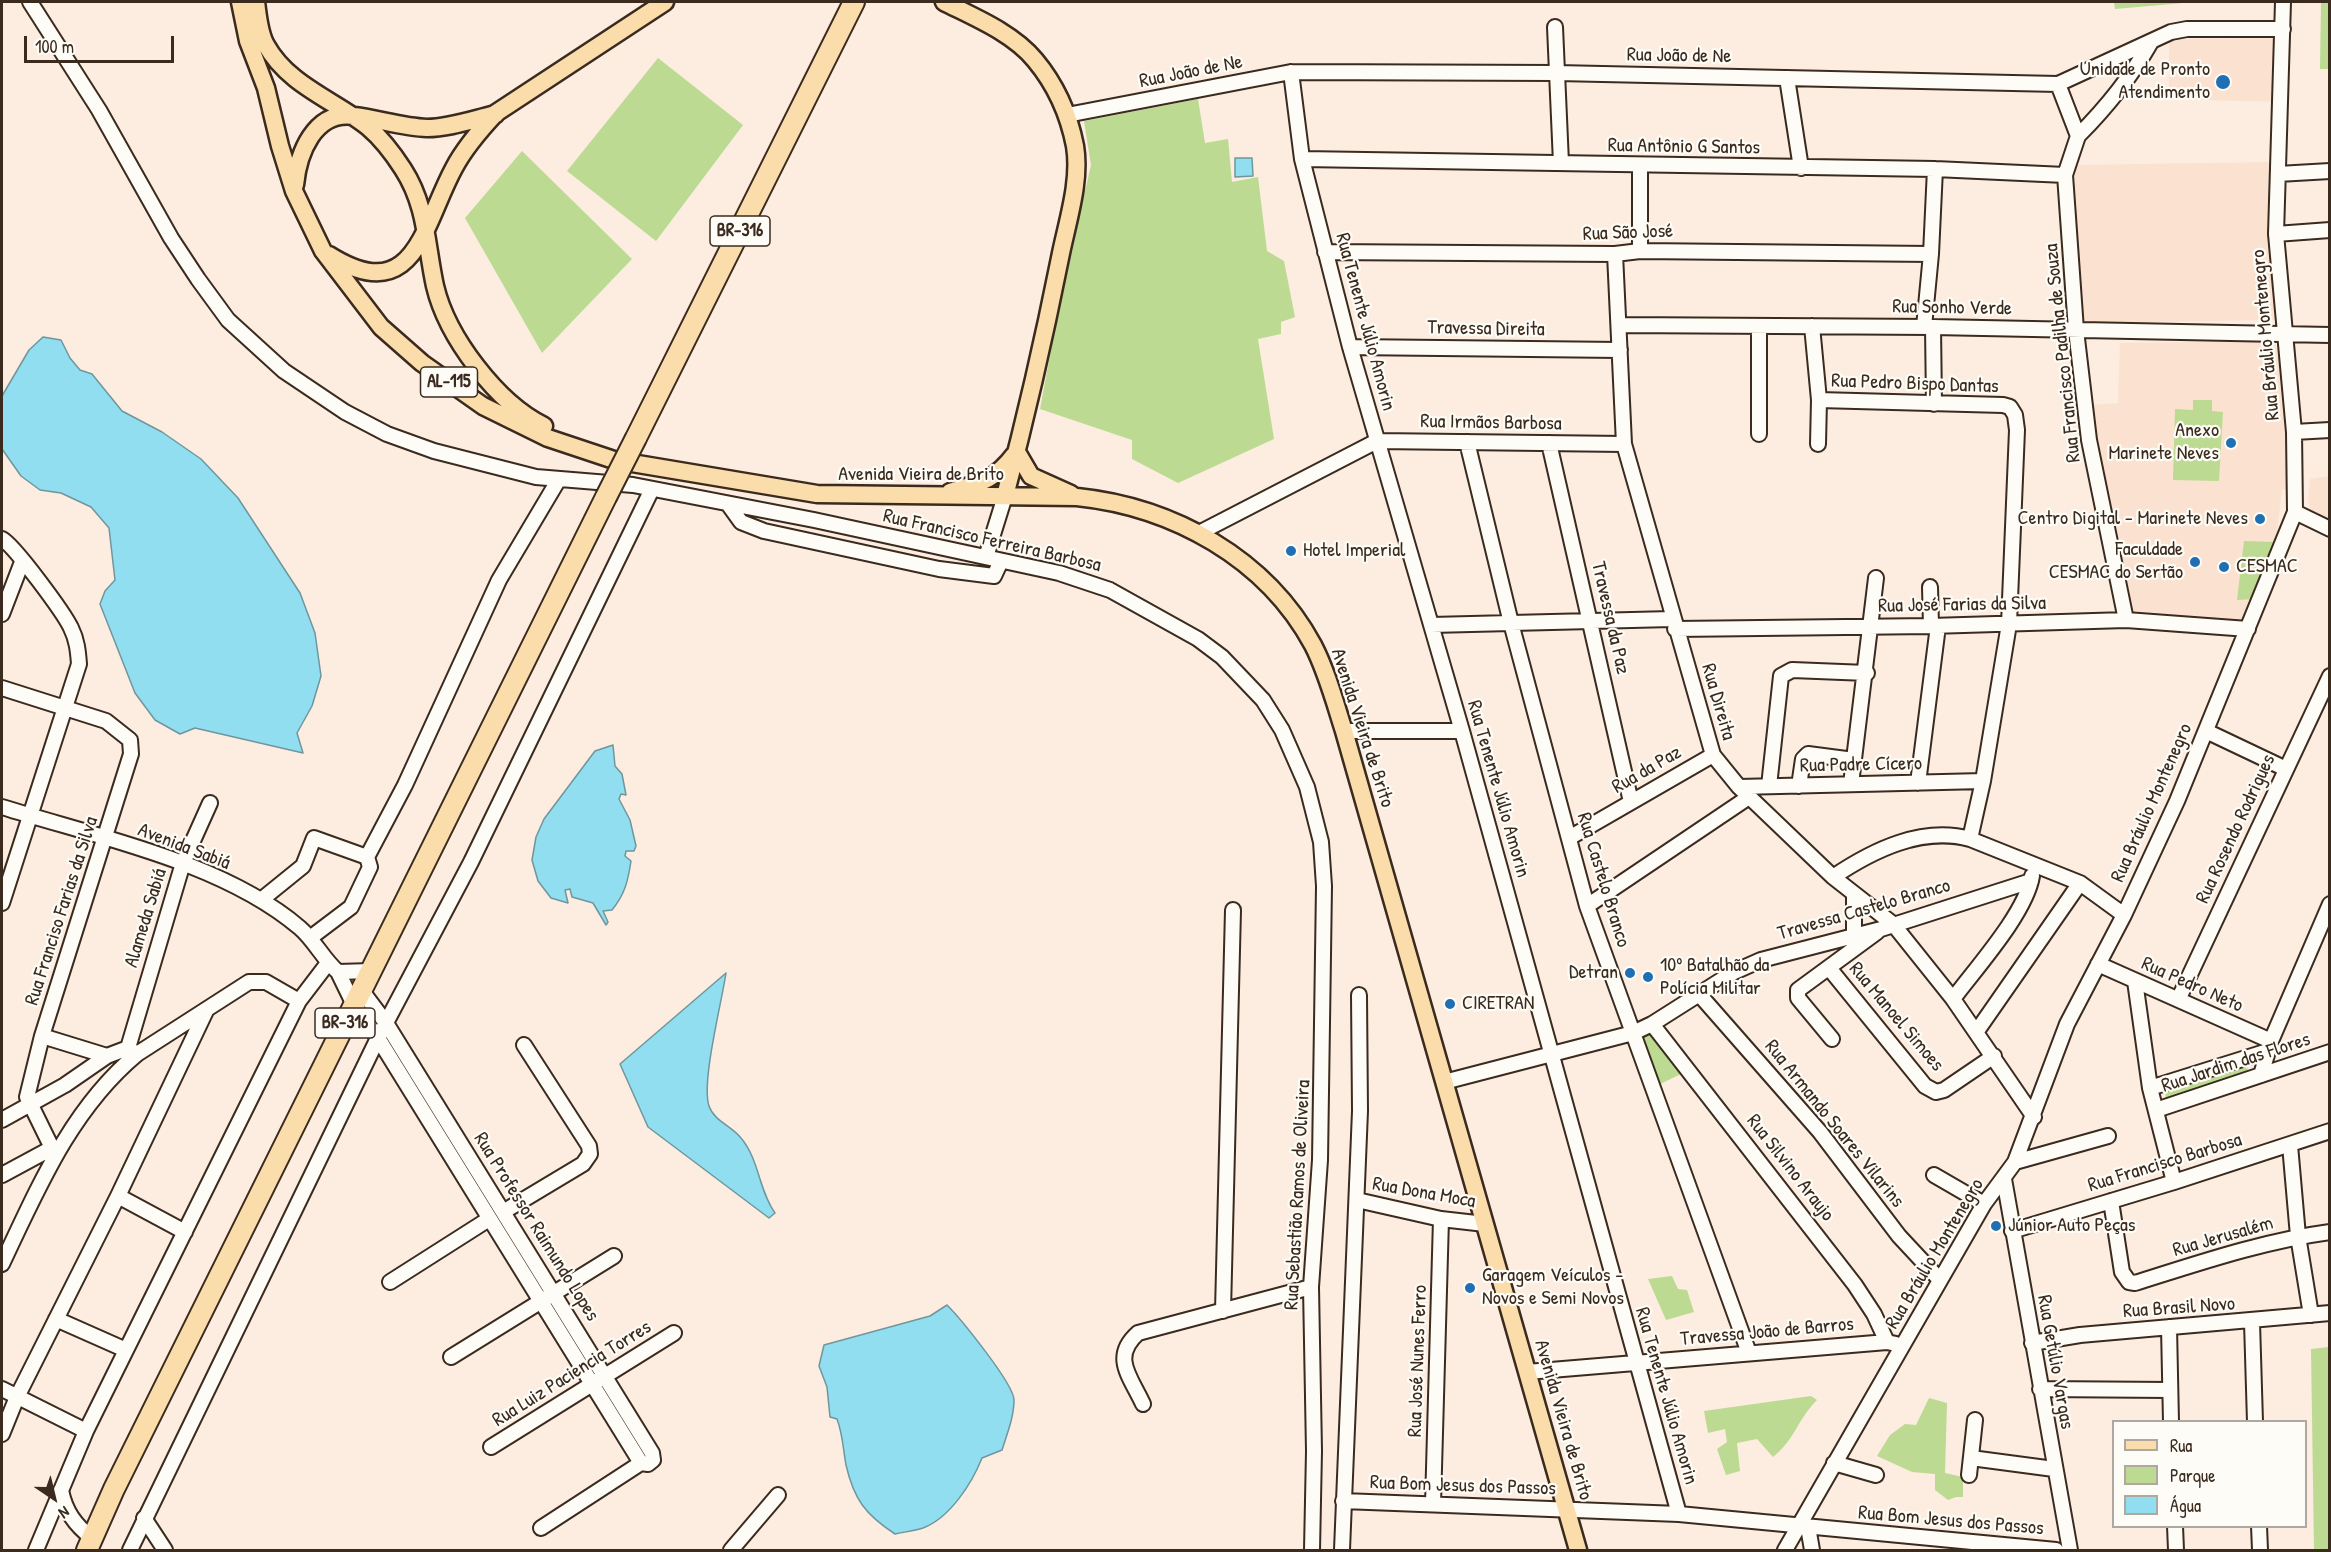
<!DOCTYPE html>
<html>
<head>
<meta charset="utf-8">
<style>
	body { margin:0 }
	#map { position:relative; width:2331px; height:1552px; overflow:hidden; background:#fcede0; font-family:"Patrick Hand",sans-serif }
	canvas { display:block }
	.frame { position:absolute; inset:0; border:3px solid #3b2a1e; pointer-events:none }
	.legend { position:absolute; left:2112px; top:1420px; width:195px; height:108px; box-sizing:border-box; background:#fdfcf7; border:2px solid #afa8a0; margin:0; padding:8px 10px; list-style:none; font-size:18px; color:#3b2a1e }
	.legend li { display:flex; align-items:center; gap:12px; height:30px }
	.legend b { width:30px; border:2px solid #afa8a0 }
	.north { position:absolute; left:24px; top:1468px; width:60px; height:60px; -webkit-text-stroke:4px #fdfcf7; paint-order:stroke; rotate:145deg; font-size:16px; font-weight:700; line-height:24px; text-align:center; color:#3b2a1e }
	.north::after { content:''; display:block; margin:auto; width:21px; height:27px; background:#3b2a1e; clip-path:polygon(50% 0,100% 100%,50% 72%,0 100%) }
	.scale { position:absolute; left:24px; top:36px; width:150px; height:27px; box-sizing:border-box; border:3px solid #3b2a1e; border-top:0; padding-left:8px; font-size:18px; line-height:21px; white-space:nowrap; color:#3b2a1e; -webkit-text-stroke:4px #fdfcf7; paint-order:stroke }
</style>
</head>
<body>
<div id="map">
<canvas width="2331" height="1552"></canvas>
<div class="frame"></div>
<ul class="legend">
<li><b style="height:8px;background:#faddab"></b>Rua</li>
<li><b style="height:16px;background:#bcda92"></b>Parque</li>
<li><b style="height:16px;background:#91def0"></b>Água</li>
</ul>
<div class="north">N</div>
<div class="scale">100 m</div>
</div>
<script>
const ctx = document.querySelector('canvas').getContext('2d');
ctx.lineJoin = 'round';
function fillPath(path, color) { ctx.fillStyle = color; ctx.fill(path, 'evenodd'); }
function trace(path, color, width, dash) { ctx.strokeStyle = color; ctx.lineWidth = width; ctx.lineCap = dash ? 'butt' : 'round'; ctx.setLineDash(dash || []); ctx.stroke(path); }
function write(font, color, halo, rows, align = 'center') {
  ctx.font = font + ' "Patrick Hand",sans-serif'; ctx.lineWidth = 4.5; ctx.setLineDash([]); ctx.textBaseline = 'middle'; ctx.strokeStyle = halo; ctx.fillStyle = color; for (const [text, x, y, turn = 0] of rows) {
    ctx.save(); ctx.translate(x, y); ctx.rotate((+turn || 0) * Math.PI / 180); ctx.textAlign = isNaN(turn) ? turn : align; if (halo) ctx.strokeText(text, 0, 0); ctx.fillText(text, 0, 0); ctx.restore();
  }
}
const built = new Path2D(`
	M2276,38V102L2169,99V39Z
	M2271,162L2275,320L2080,323L2074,165Z
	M2271,341L2276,345L2288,421V489L2282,490L2276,542L2245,628L2135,619L2133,609L2125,605L2126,594L2130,593L2115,537L2090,405L2118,403L2120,343Z
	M2329,476H2330L2329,519L2310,509L2308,501L2310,479Z`);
const green = new Path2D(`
	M2114,2H2195L2115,9Z
	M2321,2H2329V69H2320Z
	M658,58L743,125L656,241L567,171Z
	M1198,99L1205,143L1228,139L1232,182L1258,177L1267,251L1284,261L1295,317L1281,322V334L1258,339L1274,439L1178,483L1132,459V440L1040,409L1059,307L1091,165L1084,121Z
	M522,151L632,259L542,353L465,218Z
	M2193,400H2212V411L2223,412L2219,481L2173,480L2175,409L2193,410Z
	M2244,541L2276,542L2255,599L2237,600Z
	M1650,1032L1681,1074L1656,1086L1640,1039Z
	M2247,1061L2248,1074L2166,1101L2165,1088Z
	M1672,1276L1678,1289L1687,1290L1694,1312L1666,1320L1648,1279Z
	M2329,1347V1550H2314L2311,1349Z
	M1811,1396L1817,1400C1797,1420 1796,1438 1773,1457L1757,1439L1737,1443L1740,1471L1726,1475L1717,1449L1727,1442L1725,1429L1708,1433L1704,1411Z
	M1929,1398L1947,1403L1945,1473L1963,1477V1497H1956L1948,1500L1935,1490V1474L1912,1472L1877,1456L1890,1435L1905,1424L1916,1425Z`);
const water = new Path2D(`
	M1235,158H1252L1253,176L1235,177Z
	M43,337L61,340L70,358L80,370L92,374L122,411L162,432L201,459L238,498L300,593L315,633L321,676L312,706L297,733L303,753L195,728L180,734L155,720L135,693L100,604L105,591L115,580L109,528L91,507L61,493L40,490L21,476L2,449V396L29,350Z
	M613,745L615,766L622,774L626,795L621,794L619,799L630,820L636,846L634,851H626L625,856L631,861C628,881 625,894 612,910L603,911L608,922L606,925L593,903L572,897L570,889L565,890L568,903L551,898L538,881L532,860L536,837L544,819L595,751Z
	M726,973C722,1001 701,1082 709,1106C714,1121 732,1126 741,1138C759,1159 759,1191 775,1213L769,1218L648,1127L620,1064Z
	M947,1305C960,1318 1014,1384 1014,1400C1014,1417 1007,1434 1002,1450L982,1458C972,1483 950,1518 923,1528C914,1531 904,1532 895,1534C866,1515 854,1500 846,1465C843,1449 843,1435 837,1419L830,1417L827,1387L819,1366L824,1345L930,1316Z`);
const minor = new Path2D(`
	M30,2L99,110L171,238L198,279L228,320L284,371L345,412L387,434L434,451L536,477L633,485L814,520L1059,573L1110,590L1198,639L1222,657L1263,700L1282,730L1307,787L1321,842L1324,886L1320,1160L1311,1287L1314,1451L1312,1550
	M1555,27L1561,163
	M1291,72L1302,159L1350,347L1462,731L1679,1514
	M1787,78L1801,168
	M2058,84L2078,136L2065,175L2076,330L2089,440L2126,620
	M1067,115L1291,72L1557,73L2058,84L2171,32L2187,29H2283
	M2078,136C2106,108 2131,77 2151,42
	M1302,159L1935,169L2065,175
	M2278,174L2330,171
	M2276,234L2330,230
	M1640,251V165
	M1325,252L1615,254L1640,251L1931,254
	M1615,254L1624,444L1713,755L1739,787L1833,877L1893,924L1953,999L2034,1117
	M1620,325L1933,327L2330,335
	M1759,326V434
	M1812,326L1819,400L1818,444
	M1924,327L1931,254L1935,169
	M1933,327L1934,404
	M1350,347L1620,350
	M1819,400L2003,405L2010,407L2015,415L2017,430L2009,624L1983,781L1970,839
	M2294,432L2330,430
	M1467,442L1511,623L1587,906L1749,1353
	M1549,443L1631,802
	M728,504L741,522L764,531L939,569L994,576L1001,561
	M2295,512L2330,529
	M1199,533L1377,441L1624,444
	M2,539C14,545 64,613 71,628C77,640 78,651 79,664L2,903
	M986,557L1005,496
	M1930,587L1931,626
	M2,614L22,562
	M1431,625L1672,619
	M1675,629L1931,626L2126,620L2248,629
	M2,688L106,721L130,740L131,754L42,1036L27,1097L52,1148
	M1344,731H1462
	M2206,731L2286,769
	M1918,783L1938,626
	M1851,784L1876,578
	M1769,786L1781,676L1792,670L1867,673
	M1799,786L1803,759L1808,754L1854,760
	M1739,787L1983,781
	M2,807C97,837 223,862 300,928C315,941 323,959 338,972L371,971
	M1569,838L1713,755
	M367,857L405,785L499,580L559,479
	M1833,877C1873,850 1922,826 1970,839L2080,883L2124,915
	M261,900L303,866L314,838L367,857
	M1587,906L1749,797
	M1854,936V895
	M310,938L351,907L370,867L367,857
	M2098,964L2271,1041
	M1829,968L1925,1086L1936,1092L1944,1090L1994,1056
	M338,972L354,1005L378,1038L641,1463
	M2135,981L2150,1088L2174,1182
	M362,991L386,1023L652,1453L653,1460L648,1464L641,1463L541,1528
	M1698,993L1820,1132L1899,1236L1940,1280
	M2179,998L2330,676
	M1953,999C1976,968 2026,913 2032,876
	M1652,1024L1855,1285L1874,1314L1887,1342
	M1977,1031L2080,883
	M42,1036L107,1056
	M1832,1039L1798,998V990L1877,932
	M128,1048L183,863L210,803
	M2261,1075L2271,1041L2330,904
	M1444,1082L1633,1033L1652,1024L1734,972L1761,960L1881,929L2031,881
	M2150,1088L2268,1051
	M2156,1110L2330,1052
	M2,1120L65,1085L107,1056L128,1048L134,1052
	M2290,1145L2298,1236L2311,1315
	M2015,1162L2108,1136
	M2,1175L52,1148H58
	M1934,1175L1984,1204
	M2004,1179L2070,1550
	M118,1196L185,1232
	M1357,1200L1441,1219L1485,1224
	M2111,1201L2122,1272L2129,1282L2135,1283C2199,1263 2263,1241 2330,1232
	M503,1212L583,1164L590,1154L589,1146L524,1045
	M2012,1231L2174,1182L2330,1131
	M2,1264C38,1188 71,1109 137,1054L249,982H266L299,1001
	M390,1282L489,1219
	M1223,1311L1233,910
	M56,1319L126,1350
	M2252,1322L2255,1422
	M2169,1327L2171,1422
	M2032,1343L2080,1335L2330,1313
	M451,1357L614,1256
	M1527,1372L1887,1342L1896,1344
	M2,1389L86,1431
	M2040,1389L2170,1390
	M1143,1404C1130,1376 1111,1357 1138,1333L1311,1287
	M2,1434L17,1397L118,1196L206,1011
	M491,1447L674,1333
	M1971,1458L2054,1469
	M1834,1463L1876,1475
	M1969,1475L1975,1420
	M61,1490C65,1511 75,1525 92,1538
	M1343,1501L1679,1514L2056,1550
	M1433,1504L1441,1219
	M144,1518L165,1550
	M2175,1526L2176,1550
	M2259,1526L2260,1550
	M1808,1527L1812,1550
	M36,1550L86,1431L299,1001L328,963
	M130,1550L378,1038L471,862L652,489
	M731,1550L778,1495
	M1342,1550L1360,1111L1359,995
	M1785,1550L1984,1204L2015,1162L2067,1024L2124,915L2177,801L2295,512L2294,432L2276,234L2283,2`);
const major = new Path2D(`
	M240,2L248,41L266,88L280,146L294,191L323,251L381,327L422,363L483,406L548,438L614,460L817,494L1077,497C1173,507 1266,558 1313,645C1327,672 1335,703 1344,731L1578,1550
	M256,2C258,16 259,33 266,45C288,85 334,100 368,127C381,138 394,155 403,169C427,206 426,245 435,286C447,337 497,403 544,426
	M944,2C974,17 1013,33 1035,60C1055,84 1069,115 1075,146C1081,182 1067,222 1060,258C1044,338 1026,417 1005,496
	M295,185C298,154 314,110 354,116C379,119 402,127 427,128C450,128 474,119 496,114
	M329,255C415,309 423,225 454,168C465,147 480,130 496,113L665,2
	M1017,452L1031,476L1071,494
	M950,492C980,483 995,480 1014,455`);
const highway = new Path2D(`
	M636,438L854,2
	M87,1550L114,1489L606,497`);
const highwayBridge = new Path2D(`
	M606,497L636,438`);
const markers = [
	[2223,82,8,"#1f6fb2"],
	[2231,443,6,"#1f6fb2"],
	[2260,519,6,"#1f6fb2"],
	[1291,551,6,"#1f6fb2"],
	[2195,562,6,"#1f6fb2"],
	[2224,567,6,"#1f6fb2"],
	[1630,973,6,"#1f6fb2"],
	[1648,977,6,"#1f6fb2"],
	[1450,1004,6,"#1f6fb2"],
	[1996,1226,6,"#1f6fb2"],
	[1470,1288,6,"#1f6fb2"]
];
const shields = [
	[740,231,60],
	[449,382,57],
	[345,1023,60]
];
const shieldNames = [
	["BR-316",740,231],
	["AL-115",449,382],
	["BR-316",345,1023]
];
const streetNames = [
	["Rua João de Ne",1679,56,1],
	["Rua João de Ne",1191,72,-11],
	["Rua Antônio G Santos",1684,147,1],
	["Rua São José",1628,233,-2],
	["Rua Sonho Verde",1952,308,1],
	["Rua Tenente Júlio Amorin",1365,322,75],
	["Travessa Direita",1486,329,1],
	["Rua Bráulio Montenegro",2266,335,-95],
	["Rua Francisco Padilha de Souza",2063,353,-96],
	["Rua Pedro Bispo Dantas",1915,384,2],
	["Rua Irmãos Barbosa",1491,423,1],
	["Avenida Vieira de Brito",921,475],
	["Rua Francisco Ferreira Barbosa",992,541,13],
	["Rua José Farias da Silva",1962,605,-1],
	["Travessa da Paz",1610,618,77],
	["Rua Direita",1718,702,74],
	["Avenida Vieira de Brito",1362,728,72],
	["Rua Padre Cícero",1861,765,-1],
	["Rua da Paz",1647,770,-30],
	["Rua Tenente Júlio Amorin",1498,789,74],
	["Rua Bráulio Montenegro",2152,803,-66],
	["Rua Rosendo Rodrigues",2236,829,-65],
	["Avenida Sabiá",184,847,21],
	["Rua Castelo Branco",1603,880,73],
	["Travessa Castelo Branco",1864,910,-16],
	["Rua Franciso Farias da Silva",62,911,-72],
	["Alameda Sabiá",146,918,-73],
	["Rua Pedro Neto",2192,985,24],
	["Rua Manoel Simoes",1896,1017,50],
	["Rua Jardim das Flores",2236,1063,-18],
	["Rua Armando Soares Vilarins",1834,1124,51],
	["Rua Francisco Barbosa",2165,1163,-17],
	["Rua Silvino Araujo",1790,1168,52],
	["Rua Dona Moca",1424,1193,10],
	["Rua Sebastião Ramos de Oliveira",1298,1195,-87],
	["Rua Professor Raimundo Lopes",536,1227,58],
	["Rua Jerusalém",2223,1237,-16],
	["Rua Bráulio Montenegro",1935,1254,-59],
	["Rua Brasil Novo",2179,1308,-4],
	["Travessa João de Barros",1767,1332,-5],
	["Rua José Nunes Ferro",1418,1361,-88],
	["Rua Getúlio Vargas",2055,1362,80],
	["Rua Luiz Paciencia Torres",572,1374,-32],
	["Rua Tenente Júlio Amorin",1666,1396,74],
	["Avenida Vieira de Brito",1563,1420,74],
	["Rua Bom Jesus dos Passos",1463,1486,2],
	["Rua Bom Jesus dos Passos",1951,1521,5]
];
const poiNames = [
	["Unidade de Pronto",2210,70,"right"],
	["Atendimento",2210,93,"right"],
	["Anexo",2219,431,"right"],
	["Marinete Neves",2219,454,"right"],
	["Centro Digital - Marinete Neves",2248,519,"right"],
	["Faculdade",2183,550,"right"],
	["CESMAC do Sertão",2183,573,"right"],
	["Hotel Imperial",1303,551],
	["CESMAC",2236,567],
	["10º Batalhão da",1660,966],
	["Polícia Militar",1660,989],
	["Detran",1618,973,"right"],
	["CIRETRAN",1462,1004],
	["Júnior Auto Peças",2008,1226],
	["Garagem Veículos -",1482,1276],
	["Novos e Semi Novos",1482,1299]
];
fillPath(built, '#fbe2d0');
fillPath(green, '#bcda92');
fillPath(water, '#91def0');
trace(water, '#6f969c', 1.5);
trace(minor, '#3b2a1e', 18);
trace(major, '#3b2a1e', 21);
trace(highway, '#3b2a1e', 24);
trace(minor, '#fdfcf7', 14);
trace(major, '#faddab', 16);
trace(highway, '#faddab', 20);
trace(highwayBridge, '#3b2a1e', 24, []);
trace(highwayBridge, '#faddab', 20);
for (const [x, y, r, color] of markers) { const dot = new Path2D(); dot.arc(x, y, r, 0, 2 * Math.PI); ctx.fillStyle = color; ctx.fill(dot); trace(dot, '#fdfcf7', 2); }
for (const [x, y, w] of shields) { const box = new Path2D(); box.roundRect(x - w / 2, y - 15, w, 30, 4.5); ctx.fillStyle = '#fdfcf7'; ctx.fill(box); trace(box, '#3b2a1e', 1.5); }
write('bold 18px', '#3b2a1e', null, shieldNames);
write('20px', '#3b2a1e', '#fdfcf7', streetNames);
write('20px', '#3b2a1e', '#fdfcf7', poiNames, 'left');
</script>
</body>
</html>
